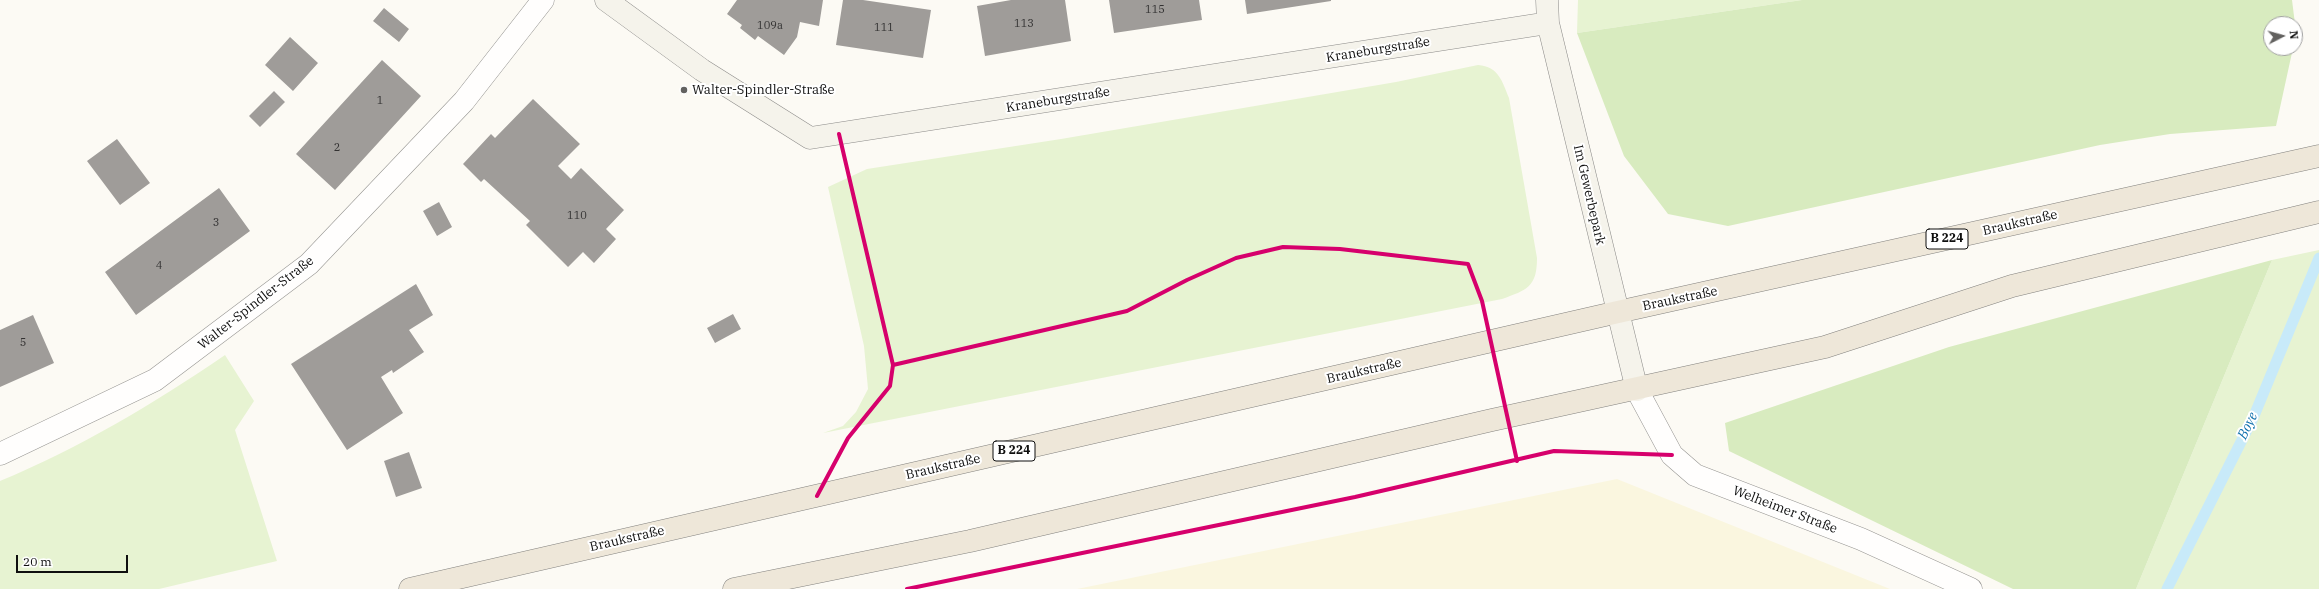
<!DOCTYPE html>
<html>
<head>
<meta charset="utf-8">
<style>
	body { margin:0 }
	#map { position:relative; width:2319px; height:589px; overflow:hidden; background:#fcfaf4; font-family:"IBM Plex Serif",serif }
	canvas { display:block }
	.north { position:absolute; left:2263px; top:16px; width:40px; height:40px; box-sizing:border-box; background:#fff; border:1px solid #9f9f9f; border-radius:50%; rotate:84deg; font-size:11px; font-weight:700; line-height:16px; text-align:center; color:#0f0f0f }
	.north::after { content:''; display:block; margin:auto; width:14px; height:18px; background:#62615f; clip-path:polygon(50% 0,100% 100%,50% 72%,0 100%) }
	.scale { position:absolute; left:16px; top:555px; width:112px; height:18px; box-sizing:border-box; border:2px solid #0f0f0f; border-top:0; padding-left:5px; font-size:12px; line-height:14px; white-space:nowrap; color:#0f0f0f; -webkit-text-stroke:3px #fff; paint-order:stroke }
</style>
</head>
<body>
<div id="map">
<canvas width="2319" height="589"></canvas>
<div class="north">N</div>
<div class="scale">20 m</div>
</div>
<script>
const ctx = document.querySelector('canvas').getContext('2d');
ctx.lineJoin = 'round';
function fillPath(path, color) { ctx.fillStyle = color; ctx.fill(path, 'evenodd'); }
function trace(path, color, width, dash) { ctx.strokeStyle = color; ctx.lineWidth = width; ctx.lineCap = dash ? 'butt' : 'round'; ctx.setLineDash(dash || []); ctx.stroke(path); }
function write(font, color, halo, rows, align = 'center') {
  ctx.font = font + ' "IBM Plex Serif",serif'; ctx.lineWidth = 4; ctx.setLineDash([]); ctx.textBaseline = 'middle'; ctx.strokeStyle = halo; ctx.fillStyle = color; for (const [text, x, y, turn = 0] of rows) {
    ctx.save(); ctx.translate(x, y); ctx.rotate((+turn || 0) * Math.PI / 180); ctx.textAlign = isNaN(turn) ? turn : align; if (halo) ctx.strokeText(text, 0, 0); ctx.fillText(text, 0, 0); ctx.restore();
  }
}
const farmland = new Path2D(`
	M1617,479L1890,589H1077Z`);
const green = new Path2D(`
	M1578,0H1802L1577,33Z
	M1478,65C1499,67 1502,81 1509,98L1537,258C1537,287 1527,290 1502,299L823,433L843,426L856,412L868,389L864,346L828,187L867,169L1061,139L1396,82Z
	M2319,250V589H2136L2272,260Z
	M225,355L254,401L235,430L277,561L159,589H0V481C80,448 153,404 225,355Z`);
const forest = new Path2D(`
	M1802,0H2292L2295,24H2271V48H2293L2276,126L2170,134L2100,145L1728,226L1668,214L1624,156L1577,33Z
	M2272,260L2136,589H2013L1729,451L1725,423L1949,347Z`);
const stream = new Path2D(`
	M2167,589L2254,416L2319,258`);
const building = new Path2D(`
	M737,0H823L819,26L800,22L797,37L784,55L758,36L755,40L740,28L742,25L727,14Z
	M843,0H863L931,10L923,58L836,45Z
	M1011,0H1065L1071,41L985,56L977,6Z
	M1109,0H1199L1202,20L1114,33Z
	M1245,0H1331V1L1247,14Z
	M384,8L409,29L399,42L373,21Z
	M290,37L318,63L293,91L265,65Z
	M382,60L421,96L335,190L296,154Z
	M274,91L285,102L260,127L249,116Z
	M533,99L580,144L558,166L571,179L581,168L624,210L606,229L616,239L594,263L583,252L568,267L526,225L530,221L484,179L481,182L463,164L491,134L495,138Z
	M117,139L150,183L120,205L87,161Z
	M219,188L250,231L136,315L105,272Z
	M439,202L452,227L437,236L423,211Z
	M416,284L433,315L409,330L424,352L393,373L392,370L381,377L403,413L347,450L291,364Z
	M733,314L741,329L715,343L707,328Z
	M33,315L54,363L0,387V330Z
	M409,452L422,488L396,497L384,461Z`);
const street = new Path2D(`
	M1637,390L1672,455L1695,475L1861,539L1971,589
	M0,454L155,380L309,264L464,101L543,0`);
const secondary = new Path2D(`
	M606,0L702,70L810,138L1548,23
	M1547,0L1548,23L1637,390`);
const primary = new Path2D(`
	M410,589L1618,312L2319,156
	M734,589L970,541L1492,420L1825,347L2012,286L2319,212`);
const cycleway = new Path2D(`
	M839,134L893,365L1127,311L1187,280L1236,258L1283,247L1340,249L1468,264L1482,301L1517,461
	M817,496L848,438L890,386L893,365
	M907,589L1355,497L1554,451L1672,455`);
const markers = [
	[684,90,4,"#62615f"]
];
const numberNames = [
	["115",1155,10],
	["113",1024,24],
	["109a",770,26],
	["111",884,28],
	["1",380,101],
	["2",337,148],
	["110",577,216],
	["3",216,223],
	["4",159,266],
	["5",23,343]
];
const shields = [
	[1947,239,42],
	[1014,451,42]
];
const shieldNames = [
	["B 224",1947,239],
	["B 224",1014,451]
];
const streetNames = [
	["Kraneburgstraße",1378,50,-9],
	["Kraneburgstraße",1058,100,-9],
	["Im Gewerbepark",1589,195,77],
	["Braukstraße",2020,223,-13],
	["Braukstraße",1680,299,-12],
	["Walter-Spindler-Straße",256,303,-38],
	["Braukstraße",1364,371,-13],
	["Braukstraße",943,467,-13],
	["Welheimer Straße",1785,510,21],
	["Braukstraße",627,539,-13]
];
const poiNames = [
	["Walter-Spindler-Straße",692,90]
];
const waterNames = [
	["Boye",2248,426,-64]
];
fillPath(farmland, '#faf6df');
fillPath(green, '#e7f3d2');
fillPath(forest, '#d8ebbf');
trace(stream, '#c8eaf9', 11);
fillPath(building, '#9f9c99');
trace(street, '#969592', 23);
trace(secondary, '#8c8b89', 23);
trace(primary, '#83827f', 23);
trace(street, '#fffefd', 22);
trace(secondary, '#f5f3eb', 22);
trace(primary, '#eee7d9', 22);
trace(cycleway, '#d6006c', 4);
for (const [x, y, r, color] of markers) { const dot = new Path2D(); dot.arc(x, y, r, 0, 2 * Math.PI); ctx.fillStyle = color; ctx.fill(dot); trace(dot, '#fff', 1.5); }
write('11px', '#333232', null, numberNames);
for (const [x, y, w] of shields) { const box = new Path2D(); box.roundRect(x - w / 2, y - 10, w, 20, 3); ctx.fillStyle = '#fff'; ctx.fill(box); trace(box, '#0f0f0f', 1); }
write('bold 12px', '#0f0f0f', null, shieldNames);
write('13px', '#0f0f0f', '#fff', streetNames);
write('13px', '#0f0f0f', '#fff', poiNames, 'left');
write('italic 14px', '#0d6fac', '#fff', waterNames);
</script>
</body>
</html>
